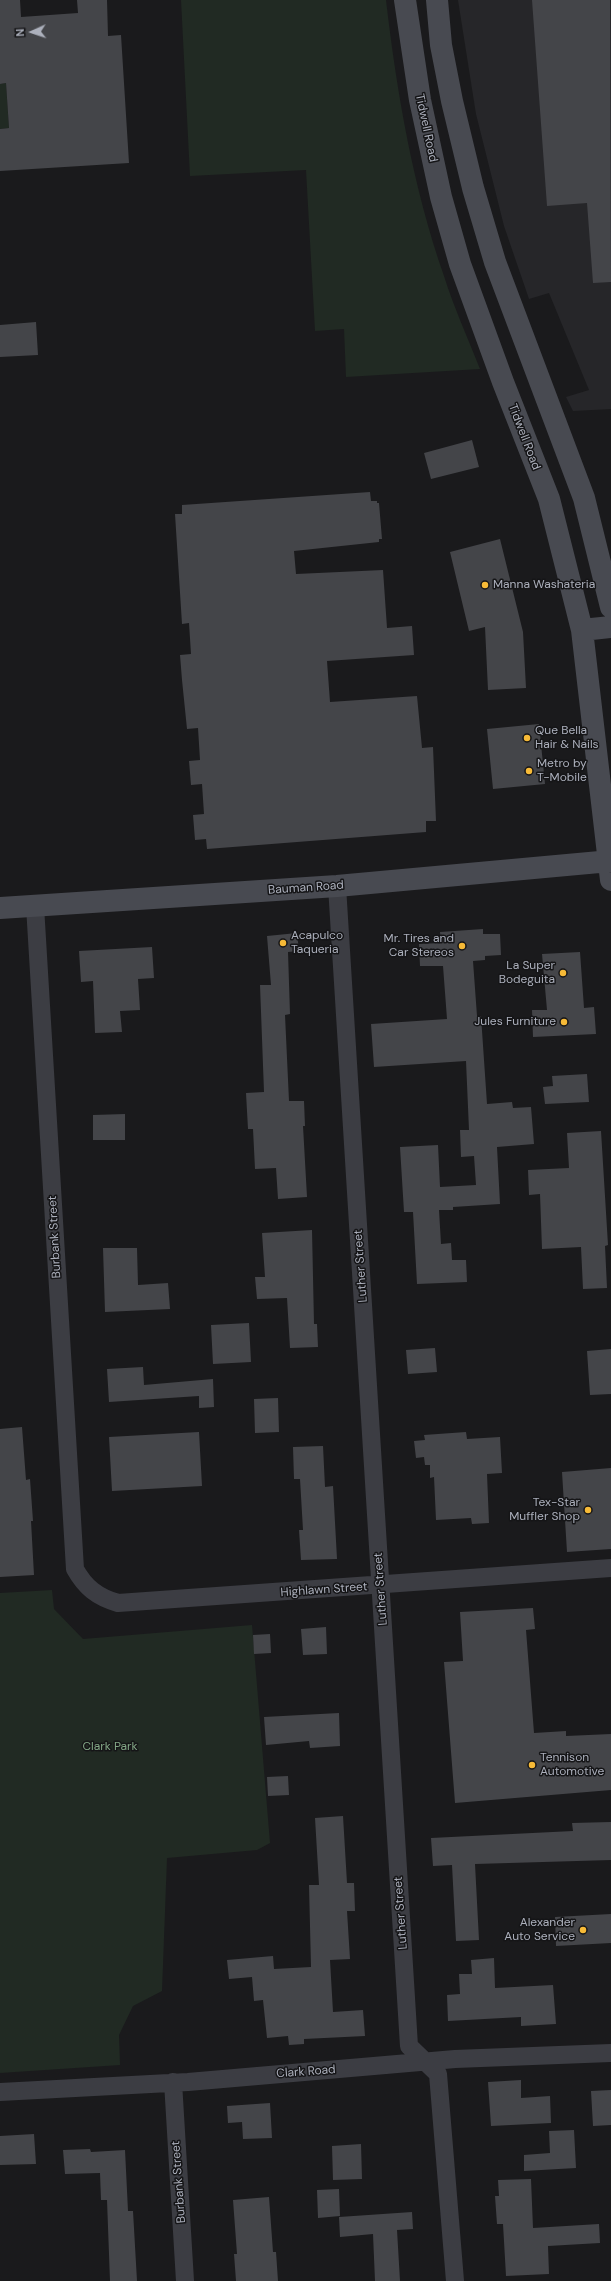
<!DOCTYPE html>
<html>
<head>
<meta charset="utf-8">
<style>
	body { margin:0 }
	#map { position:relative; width:611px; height:2281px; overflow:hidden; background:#1a1a1c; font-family:"DM Sans",sans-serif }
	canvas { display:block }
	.north { position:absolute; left:12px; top:12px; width:40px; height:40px; -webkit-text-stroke:3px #151517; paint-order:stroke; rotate:267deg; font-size:11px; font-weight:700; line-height:16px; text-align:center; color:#acb0bc }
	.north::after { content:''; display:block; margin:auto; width:14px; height:18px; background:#acb0bc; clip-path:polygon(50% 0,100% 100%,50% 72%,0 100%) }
</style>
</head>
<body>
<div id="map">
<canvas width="611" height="2281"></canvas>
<div class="north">N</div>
</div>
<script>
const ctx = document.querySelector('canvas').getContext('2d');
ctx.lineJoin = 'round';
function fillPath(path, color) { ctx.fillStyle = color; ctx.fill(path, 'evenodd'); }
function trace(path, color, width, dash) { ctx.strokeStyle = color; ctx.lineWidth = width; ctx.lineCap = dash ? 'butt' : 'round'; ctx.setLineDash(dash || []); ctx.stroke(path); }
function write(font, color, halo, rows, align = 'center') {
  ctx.font = font + ' "DM Sans",sans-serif'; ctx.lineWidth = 3; ctx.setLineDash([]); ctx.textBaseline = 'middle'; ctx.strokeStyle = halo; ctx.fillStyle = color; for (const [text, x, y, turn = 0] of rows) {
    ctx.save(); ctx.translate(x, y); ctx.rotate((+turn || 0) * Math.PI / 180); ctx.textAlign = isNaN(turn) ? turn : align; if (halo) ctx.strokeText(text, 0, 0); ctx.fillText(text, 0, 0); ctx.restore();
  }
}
const built = new Path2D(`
	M458,0H611V409L573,411L566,397L589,390L549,293L529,299L504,226L476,114Z`);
const green = new Path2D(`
	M181,0H386C397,94 413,187 444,276C454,308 468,338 480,369L346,377L344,329L315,331L306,170L190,176Z
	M6,83L9,128L0,129V84Z
	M52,1590L54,1609L83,1639L252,1625L270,1843L257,1850L167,1858L162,1991L133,2006L119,2035L120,2065L0,2073V1593Z`);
const building = new Path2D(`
	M0,0H20L21,17L78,13L77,0H107L108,36L121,35L129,163L0,171V129L9,128L6,83L0,84Z
	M532,0H610L611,282L593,283L587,203L547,206Z
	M36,322L38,355L0,357V325Z
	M472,440L479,467L431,479L424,453Z
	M370,492L371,501H377V503H379L382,539H379V542L294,551L296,574L383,570L387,628L412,626L414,655L327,661L330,702L417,696L422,748L433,747L436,821H426V832L207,849L206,839L195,840L193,815L204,814L202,784L191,785L189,761L200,760L198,728L187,729L182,680L180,655L191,654L189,623L182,624L175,514H182V505Z
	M500,539L523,632L526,688L488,690L485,627L469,631L450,552Z
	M539,724L545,784L493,789L487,729Z
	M483,929V934H500L501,955L485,956V960L473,961L477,1016H481L487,1104L512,1102L513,1108L531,1107L534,1144L497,1147L500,1204L453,1207V1210H439L441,1244L451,1243L452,1260H466L467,1282L417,1284L413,1212H404L400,1147L438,1145L440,1187L476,1185L474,1156L461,1157L460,1130H469L466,1061L374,1067L371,1024L447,1019L443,966H420L419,944L441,943L440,932Z
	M297,933L299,951L288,952L290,1014L285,1015L289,1101H304L305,1126H303L307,1197L278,1199L276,1168L255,1169L253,1129H248L246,1093L264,1092L260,985H271L267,936Z
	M152,947L154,978L138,979L140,1010L120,1011L122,1032L95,1033L93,981L81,982L79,951Z
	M580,952L584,1008L594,1007L596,1034L533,1037L532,1010H547L542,954Z
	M587,1074L589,1102L545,1104L543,1087L553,1086L552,1076Z
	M125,1114V1140H93V1115Z
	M601,1131L608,1245L605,1246L607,1288L583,1289L581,1247L542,1249L540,1194L529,1195L528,1170L569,1168L567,1133Z
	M312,1230L314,1324H317L318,1347L290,1348L287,1298L257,1299L255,1277H265L262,1233Z
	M103,1248H137L138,1285L168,1283L170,1309L105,1312Z
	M249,1323L251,1362L213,1364L211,1325Z
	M435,1348L437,1372L408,1374L406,1350Z
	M611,1349V1394L590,1395L587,1351Z
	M143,1367L144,1385L213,1379L214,1407L199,1408V1396L109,1402L107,1369Z
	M278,1398L279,1432L255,1433L254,1399Z
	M22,1427L26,1480L30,1479L33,1521H31L34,1575L0,1577V1429Z
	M199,1432L202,1486L112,1491L109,1437Z
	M466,1432L467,1439L500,1437L502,1473L487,1474L489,1523L472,1524L471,1518L436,1520L434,1477L430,1478V1465H425L424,1457L416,1458L414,1441L425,1440L424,1435Z
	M323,1446L325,1487L333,1486L337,1559L301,1560L299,1530H303L300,1479H294L293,1447Z
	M611,1468V1549L567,1552L562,1472Z
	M533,1608L535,1629L526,1630L534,1733L566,1731V1736L611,1734V1790L455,1803L444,1662L463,1661L460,1612Z
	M326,1627L327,1654L303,1655L301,1629Z
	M270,1634L271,1653L254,1654L253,1635Z
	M339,1713L340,1746L310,1748L309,1741L266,1745L264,1717Z
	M288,1776L289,1795L268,1796L267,1777Z
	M343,1816L347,1883H354L355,1911H347L350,1959L330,1960L333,2012L363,2010L365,2036L304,2039V2044L289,2045L288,2036L267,2038L263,2000L254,2001L252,1977L229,1979L227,1960L273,1956L274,1969L311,1967L309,1885H319L315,1818Z
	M611,1822V1860L475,1864L479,1940L456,1941L452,1865L433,1866L431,1838L573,1831L572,1823Z
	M611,1914V1943L556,1946L555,1917Z
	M494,1958L495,1988L553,1985L556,2024L521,2026V2017L448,2021L447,1995L460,1994L459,1974H472L471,1960Z
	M521,2080V2098L550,2096L551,2123L491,2126L488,2082Z
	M611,2090V2125L593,2126L591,2091Z
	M270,2103L272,2138L243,2139L242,2122L228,2123L227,2106Z
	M574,2130L576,2168L524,2171V2155L550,2153L549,2131Z
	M34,2134L36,2164L0,2165V2136Z
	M361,2144L362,2179L333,2180L332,2146Z
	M90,2149L91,2152L125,2150L128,2211H133L137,2281H110L107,2200H101L100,2173L65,2174L63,2150Z
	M531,2179L533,2228L599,2224L600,2243L548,2246L549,2274L506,2276L503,2224H497L495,2196H499L498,2180Z
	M339,2189L340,2216L318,2218L317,2190Z
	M269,2197L273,2252H276L278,2281H236L234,2254H237L233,2200Z
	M412,2212L413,2229L397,2230L400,2281H375L373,2234L340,2237L339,2217Z`);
const street = new Path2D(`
	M337,886L409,2046L438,2074L455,2281
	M35,906L75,1569C85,1587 97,1597 118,1603L611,1568
	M173,2082L185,2281
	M0,2092L188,2082L455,2059L611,2053`);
const secondary = new Path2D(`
	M405,0L420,100L441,197L460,264L503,382L549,499L582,630L611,880
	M437,0L441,45L452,101L473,188L495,262L584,498L611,607
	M582,630L611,627
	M0,908L337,886L611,861`);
const markers = [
	[485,585,4,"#f7ba37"],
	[527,738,4,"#f7ba37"],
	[529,771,4,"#f7ba37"],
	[283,943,4,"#f7ba37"],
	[462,946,4,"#f7ba37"],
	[563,973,4,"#f7ba37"],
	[564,1022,4,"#f7ba37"],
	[588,1510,4,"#f7ba37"],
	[532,1765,4,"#f7ba37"],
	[583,1930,4,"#f7ba37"]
];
const streetNames = [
	["Tidwell Road",426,128,78],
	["Tidwell Road",524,437,69],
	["Bauman Road",306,888,-4],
	["Burbank Street",55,1237,-93],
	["Luther Street",361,1266,-94],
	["Luther Street",381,1589,-94],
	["Highlawn Street",324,1590,-4],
	["Luther Street",401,1913,-94],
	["Clark Road",306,2072,-4],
	["Burbank Street",179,2182,-94]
];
const poiNames = [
	["Manna Washateria",493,585],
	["Que Bella",535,731],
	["Hair & Nails",535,745],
	["Metro by",537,764],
	["T-Mobile",537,778],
	["Acapulco",291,936],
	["Taqueria",291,950],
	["Mr. Tires and",454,939,"right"],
	["Car Stereos",454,953,"right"],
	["La Super",555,966,"right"],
	["Bodeguita",555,980,"right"],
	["Jules Furniture",556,1022,"right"],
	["Tex-Star",580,1503,"right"],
	["Muffler Shop",580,1517,"right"],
	["Tennison",540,1758],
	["Automotive",540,1772],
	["Alexander",575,1923,"right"],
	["Auto Service",575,1937,"right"]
];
const parkNames = [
	["Clark Park",110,1747]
];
fillPath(built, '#262629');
fillPath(green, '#212a23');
fillPath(building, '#444549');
trace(street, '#3c3d43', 18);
trace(secondary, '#484a51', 22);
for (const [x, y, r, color] of markers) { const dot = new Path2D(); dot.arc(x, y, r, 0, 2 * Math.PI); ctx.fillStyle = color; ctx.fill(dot); trace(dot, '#151517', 1.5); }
write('12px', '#acb0bc', '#151517', streetNames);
write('12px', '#acb0bc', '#151517', poiNames, 'left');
write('12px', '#83a786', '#151517', parkNames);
</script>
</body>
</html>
